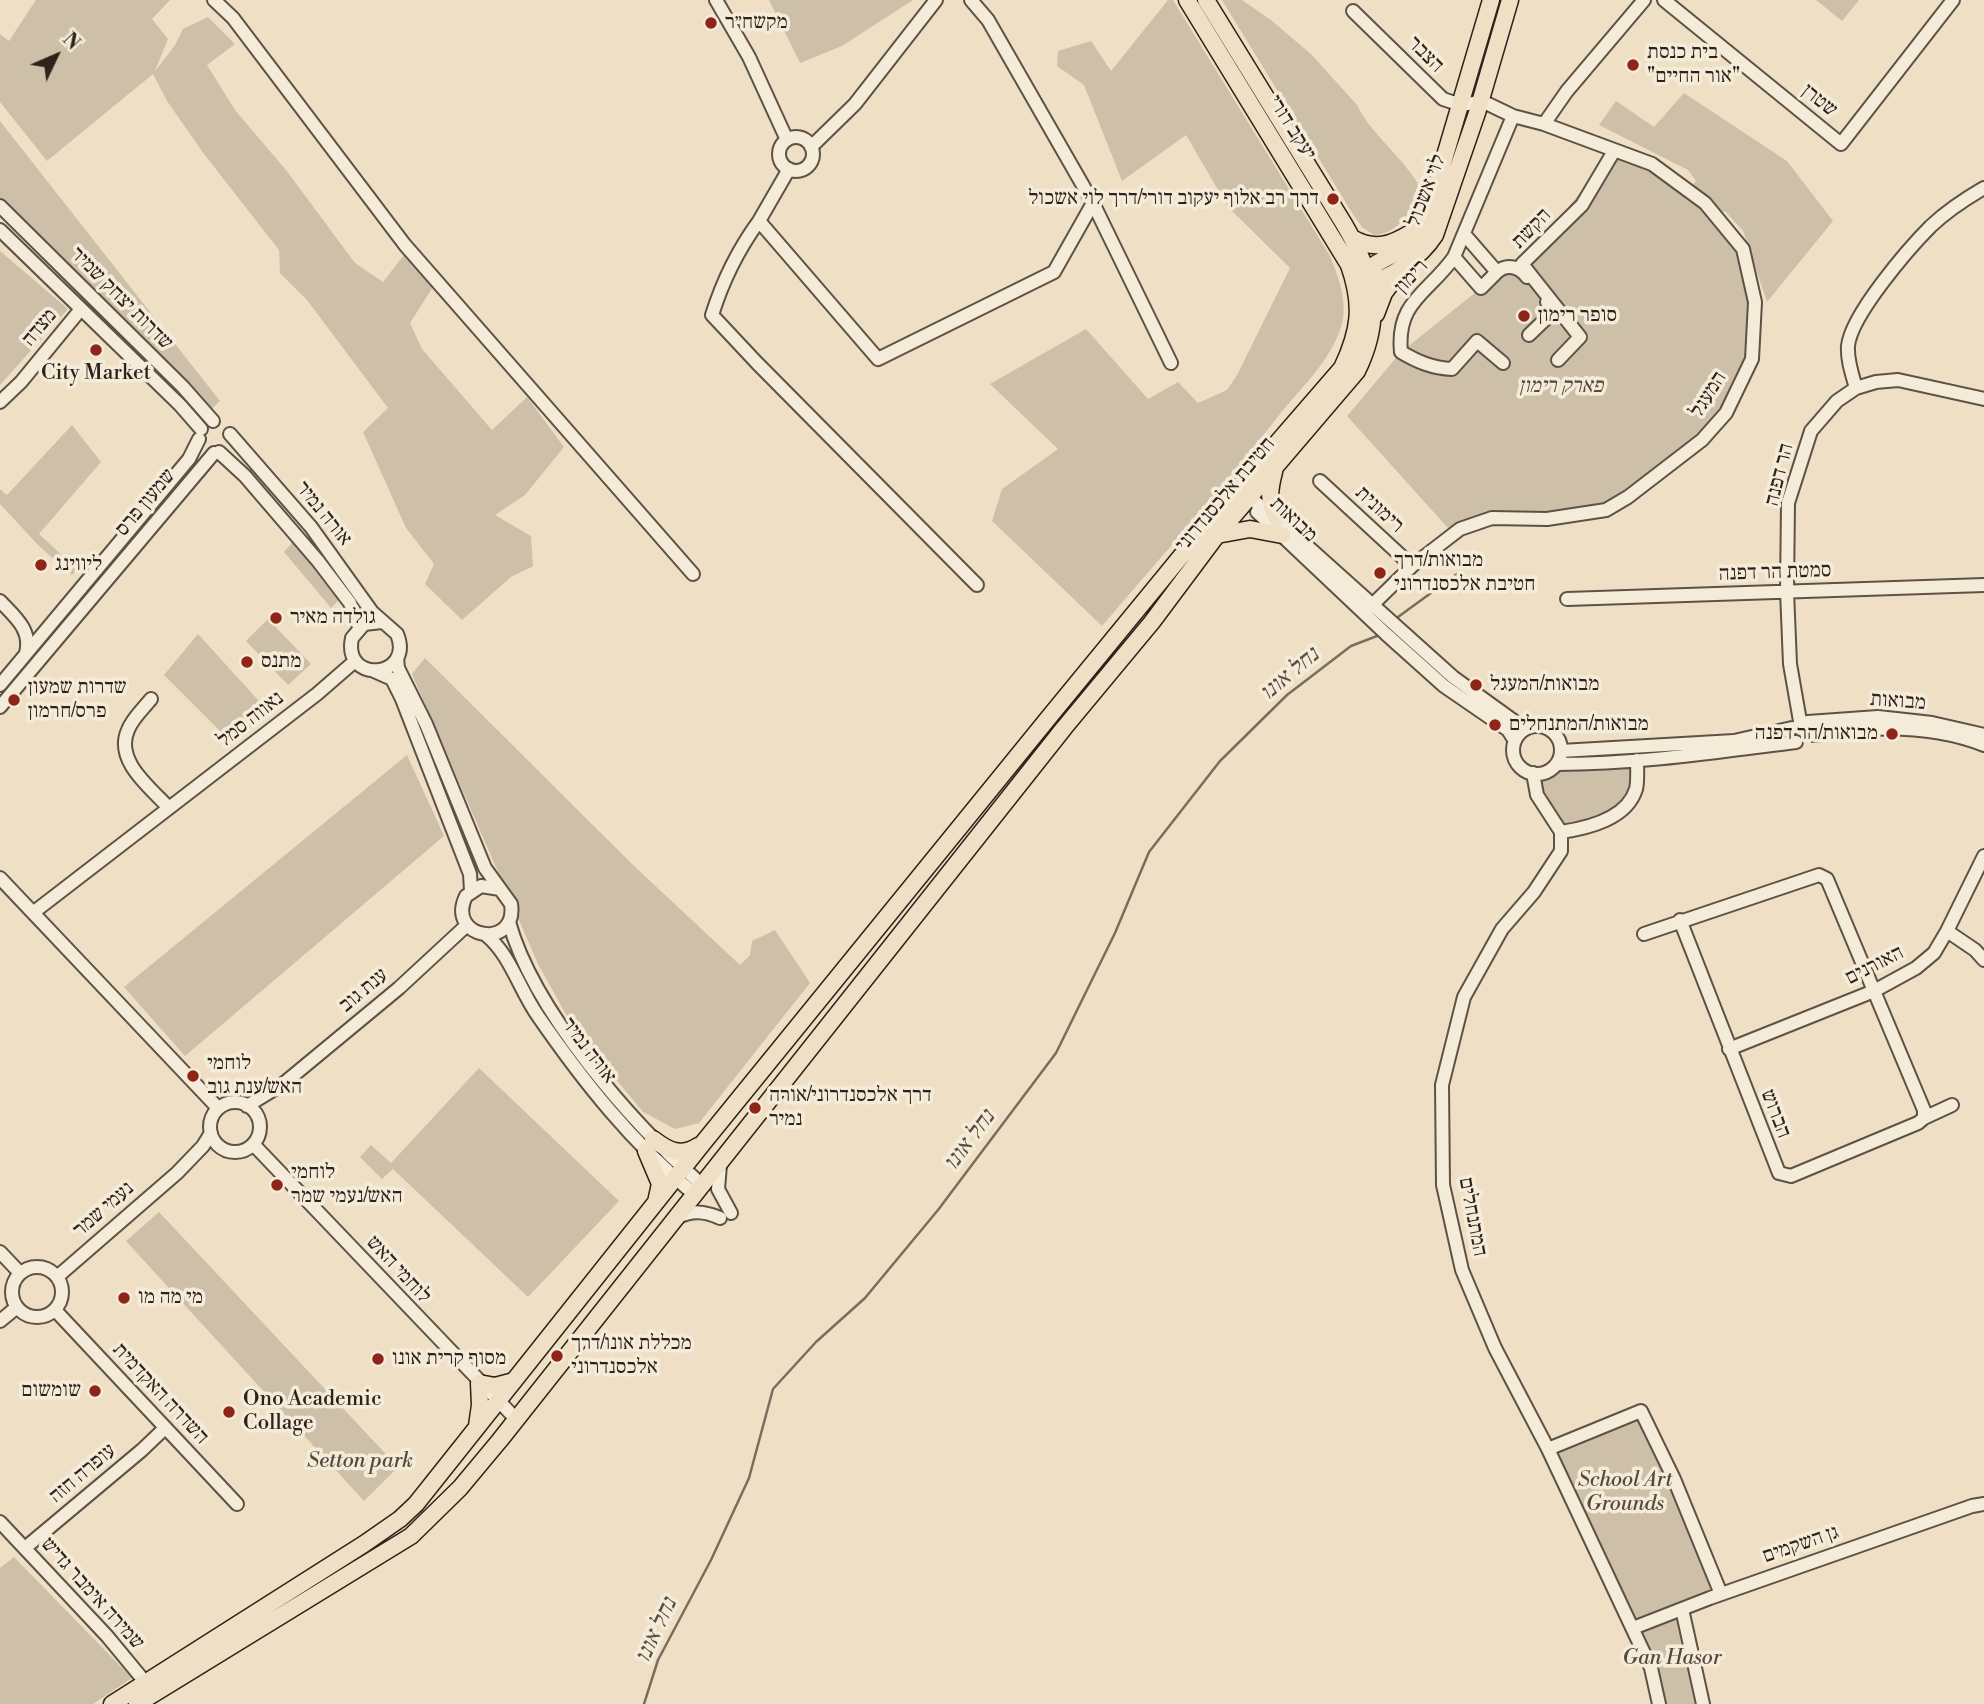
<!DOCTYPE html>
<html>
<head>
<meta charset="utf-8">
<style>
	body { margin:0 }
	#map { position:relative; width:1984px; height:1704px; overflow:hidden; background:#efe0c5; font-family:"Libre Bodoni",serif }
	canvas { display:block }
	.north { position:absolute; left:21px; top:21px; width:70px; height:70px; -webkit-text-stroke:5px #f5ebd9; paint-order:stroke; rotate:46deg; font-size:19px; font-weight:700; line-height:28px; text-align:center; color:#2e221b }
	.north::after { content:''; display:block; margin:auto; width:24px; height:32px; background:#2e221b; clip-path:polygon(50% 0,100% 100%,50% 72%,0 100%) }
</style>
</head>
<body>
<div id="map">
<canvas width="1984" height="1704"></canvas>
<div class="north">N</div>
</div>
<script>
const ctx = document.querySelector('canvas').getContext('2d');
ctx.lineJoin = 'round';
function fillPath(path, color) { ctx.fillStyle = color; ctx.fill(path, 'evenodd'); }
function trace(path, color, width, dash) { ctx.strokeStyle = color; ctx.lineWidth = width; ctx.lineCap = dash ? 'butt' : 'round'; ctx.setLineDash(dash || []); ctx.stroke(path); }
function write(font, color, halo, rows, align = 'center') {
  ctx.font = font + ' "Libre Bodoni","Frank Ruhl Libre",serif'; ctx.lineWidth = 7; ctx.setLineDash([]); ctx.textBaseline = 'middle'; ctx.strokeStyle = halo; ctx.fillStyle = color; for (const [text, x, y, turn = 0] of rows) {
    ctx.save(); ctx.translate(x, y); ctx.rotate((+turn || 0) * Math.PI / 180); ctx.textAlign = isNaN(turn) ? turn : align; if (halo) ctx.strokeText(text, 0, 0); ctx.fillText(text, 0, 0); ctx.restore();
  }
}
const green = new Path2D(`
	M36,0H170L152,19L168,39L155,71L175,45L183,29L208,17L235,44L207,65L235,110L286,170L355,263L383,282L404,255L433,287L410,323L422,349L492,430L527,397L564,447L525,495L495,515L531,536L533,566L511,577L462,620L425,584L434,564L406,528L363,432L388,408L307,300L280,273L279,250L204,154L167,101L153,74L47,161L0,102V34L9,41Z
	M769,0H913L842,46L800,63Z
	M1168,0H1173L1330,256C1340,280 1350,308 1339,333C1327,364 1300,389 1280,414C1223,487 1162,556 1102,626L992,521L1002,489L1058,449L990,384L1086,329L1148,399L1178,382L1198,403L1227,390L1237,375L1290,268L1228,207L1186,135L1122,181L1084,85L1057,66L1058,51L1091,41L1111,71Z
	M1222,0H1242L1271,20L1312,55L1357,105C1370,133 1403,157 1420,187C1417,208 1397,235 1374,235L1362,227L1354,216Z
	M1816,0H1859L1842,21Z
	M1684,93L1787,161L1833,221L1767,302L1743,231L1725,211L1717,217L1743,249L1755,302L1752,359L1702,440L1606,510L1448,528L1347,416L1401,352L1481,288L1497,272L1522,264L1614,151L1652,164L1687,190L1696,181L1688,170L1599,125L1616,101L1654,127Z
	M0,121L220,401L199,421L0,209Z
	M0,251L68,309L0,385Z
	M72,425L101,462L39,534L77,569L72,575L39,546L0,504V489L7,495Z
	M297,537L344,595L331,608L284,552Z
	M268,619L311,664L288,685L246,641Z
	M198,634L268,711L231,742L164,675Z
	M425,658L632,864L740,965L750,955L752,941L775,930L810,983L699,1123L675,1129L643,1112L574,1029L538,964L412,674Z
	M407,755L444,836L185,1056L124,987Z
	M1637,760L1636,789L1623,810L1561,832L1533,773H1544L1557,764Z
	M479,1068L619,1201L528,1297L393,1169L382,1179L360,1157L371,1145L391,1163Z
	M159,1212L398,1467L364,1501L126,1241Z
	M1641,1411L1717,1593L1634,1624L1548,1449Z
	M14,1557L132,1678L93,1704H0V1568Z
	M1681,1613L1703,1704H1659L1640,1631Z`);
const stream = new Path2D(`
	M1398,617L1457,574
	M644,1704L658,1660L711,1560L749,1478L773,1389L816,1342L865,1298L938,1210L1056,1053L1115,933L1149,852L1220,761L1287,695L1351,646L1377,636`);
const minor = new Path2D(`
	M214,0L233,18L405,245L693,574
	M716,0L749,57L787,140
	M971,0L988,20L1093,203L1171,363
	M1664,0L1841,144L1953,0
	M1353,11L1443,99L1461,105L1480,102L1488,104L1513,116L1544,124L1652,164L1705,203L1743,249L1755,302L1752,359L1726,413L1702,440L1628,497L1606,510L1547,519L1492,518L1460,529L1412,566L1364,613
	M1544,124L1567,91L1644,0
	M779 154a17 17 0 1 1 34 0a17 17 0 1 1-34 0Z
	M811,147L855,104L936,0
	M789,169L759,221L878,359L1054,272L1093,203
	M0,206L183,387L213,421
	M759,221C737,251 723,280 712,315L757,363L977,585
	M0,230L180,405L201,429
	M1454,257L1481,288L1497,272L1464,234
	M1497,272C1507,263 1520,267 1527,277
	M1529,335L1554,311L1547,302
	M1558,360L1580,337L1522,264L1582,205L1614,151
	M1503,363L1477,341L1452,369C1432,368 1418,362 1401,352C1396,301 1429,293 1454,257L1513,116
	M1856,388C1852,374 1847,360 1848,346C1851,315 1909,248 1931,226C1947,211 1965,199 1984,188
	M0,402L21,382L81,309
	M230,434L311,527L372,612L397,634C415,678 342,685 352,638L364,624L382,622
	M219,452L245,476L318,561L350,603L359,627
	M1320,481L1412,566
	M1245,494L1277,519L1453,677L1525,729
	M1257,512L1386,634L1444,686L1508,730L1515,741
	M1567,599L1984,585
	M0,601C15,617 32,630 26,653
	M397,658L398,668L426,724L485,868L511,904C518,951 445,939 466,896L481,886L500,889
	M374,671L392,679L402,699L470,874L471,891
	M0,685L189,459L199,439
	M151,699C143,709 132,719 128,730C114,761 151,788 169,808
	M0,707L214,453
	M1800,721L1790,664L1787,591L1788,503L1811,431L1837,401L1856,388L1876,382L1898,380L1984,399
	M1808,722L1878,717L1932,723L1984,735
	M1513 750a24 24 0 1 1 48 0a24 24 0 1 1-48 0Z
	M1814,735C1869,726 1931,724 1984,745
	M1561,751L1734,741L1792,728
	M1557,764C1637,764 1717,752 1796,742
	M1533,773L1537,795L1561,832V851L1534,892L1502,929L1464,997L1442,1085L1443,1185L1462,1270L1495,1348L1548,1449L1651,1668L1659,1704
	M1561,832C1588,828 1627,819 1636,789C1638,781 1637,769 1637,760
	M0,878L218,1108
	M34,912L317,694L355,661
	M1680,920L1779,1173L1791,1176L1918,1123L1924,1118L1952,1105
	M509,922C534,1012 632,1123 701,1184
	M1947,931L1975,950L1984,960
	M1644,934L1819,875L1827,879L1924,1110V1118
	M486,935C510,954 520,991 538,1016C583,1081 632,1143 694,1194
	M1729,1049L1874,991L1916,968L1934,953L1947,931L1984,856
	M210 1127a25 25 0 1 1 50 0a25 25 0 1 1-50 0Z
	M247,1106L283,1084L399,988L467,925
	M253,1144L516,1419
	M720,1165L718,1189L731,1213
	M676,1218C692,1210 704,1211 720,1218
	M0,1252L20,1273
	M12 1292a25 25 0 1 1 50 0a25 25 0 1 1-50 0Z
	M57,1277L177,1173L203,1146L211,1133
	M55,1310L237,1504
	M0,1321L17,1307
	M1548,1449L1641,1411L1674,1479L1721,1594
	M0,1522L107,1636L150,1688
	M25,1548L142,1450L165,1428
	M1682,1609L1703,1704
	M1633,1628L1710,1598L1972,1506L1984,1504`);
const major = new Path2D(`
	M1352,238C1375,251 1391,245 1412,232
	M1359,276C1385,252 1406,259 1426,220L1491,0
	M1362,281C1387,285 1422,255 1435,235L1477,113L1510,0
	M1376,314L1384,293L1401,270
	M1274,472C1269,491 1268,502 1277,519
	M1217,535L1250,529L1282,535
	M653,1139C669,1151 680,1157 698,1146
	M646,1151L660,1184L656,1202
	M477,1426L480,1405L479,1383L495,1386L514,1381
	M112,1704L364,1544L400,1519L416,1504L703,1143L1050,716L1219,510L1342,368C1360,330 1363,305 1349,265L1187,0
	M137,1704L411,1536L460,1488L500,1440L1064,728L1152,622L1217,535L1357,371C1384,316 1374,275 1344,224L1206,0`);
const markers = [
	[711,23,7,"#8f2418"],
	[1633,65,7,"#8f2418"],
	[1333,199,7,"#8f2418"],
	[1524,316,7,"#8f2418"],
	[96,350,7,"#8f2418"],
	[41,565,7,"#8f2418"],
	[1380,573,7,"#8f2418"],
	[276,618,7,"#8f2418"],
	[247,662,7,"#8f2418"],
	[1476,685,7,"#8f2418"],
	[14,700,7,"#8f2418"],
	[1495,725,7,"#8f2418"],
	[1892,734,7,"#8f2418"],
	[193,1076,7,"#8f2418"],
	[755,1108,7,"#8f2418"],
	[277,1185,7,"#8f2418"],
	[124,1298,7,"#8f2418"],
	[557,1356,7,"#8f2418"],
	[378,1359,7,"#8f2418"],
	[95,1391,7,"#8f2418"],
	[229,1412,7,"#8f2418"]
];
const poiNames = [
	["מקשח״ר",725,23],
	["בית כנסת",1647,53],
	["\"אור החיים\"",1647,77],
	["דרך רב אלוף יעקוב דורי/דרך לוי אשכול",1319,199,"right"],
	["סופר רימון",1538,316],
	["City Market",96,374,"center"],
	["מבואות/דרך",1394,561],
	["חטיבת אלכסנדרוני",1394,585],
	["ליווינג",55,565],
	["גולדה מאיר",290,618],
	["מתנס",261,662],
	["מבואות/המעגל",1490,685],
	["שדרות שמעון",28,688],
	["פרס/חרמון",28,712],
	["מבואות/המתנחלים",1509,725],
	["מבואות/הר דפנה",1878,734,"right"],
	["לוחמי",207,1064],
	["האש/ענת גוב",207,1088],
	["דרך אלכסנדרוני/אורה",769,1096],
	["נמיר",769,1120],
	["לוחמי",291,1173],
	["האש/נעמי שמר",291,1197],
	["מי מה מו",138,1298],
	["מכללת אונו/דרך",571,1344],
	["אלכסנדרוני",571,1368],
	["מסוף קרית אונו",392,1359],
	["שומשום",81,1391,"right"],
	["Ono Academic",243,1400],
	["Collage",243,1424]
];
const streetNames = [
	["הצבר",1425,55,45],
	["שטרן",1819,101,39],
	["יעקב דורי",1291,128,58],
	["לוי אשכול",1427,191,-69],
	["הקשת",1532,229,-46],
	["רימון",1412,277,-47],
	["שדרות יצחק שמיר",121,299,45],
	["מצדה",40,328,-50],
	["המעגל",1709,395,-58],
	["הר דפנה",1780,475,-76],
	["חטיבת אלכסנדרוני",1226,495,-50],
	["שמעון פרס",146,503,-50],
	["רימונית",1379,510,43],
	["אורה נמיר",323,514,51],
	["מבואות",1293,520,43],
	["סמטת הר דפנה",1775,573,-2],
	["מבואות",1898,702,4],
	["נאווה סמל",251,720,-38],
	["האורנים",1875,966,-27],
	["ענת גוב",364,991,-40],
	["אורה נמיר",588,1051,53],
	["הברוש",1775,1114,69],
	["נעמי שמר",104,1210,-41],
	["המתנחלים",1472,1217,79],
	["לוחמי האש",398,1270,47],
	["השדרה האקדמית",160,1394,47],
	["עופרה חזה",83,1474,-40],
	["גן השקמים",1801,1545,-19],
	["שמירה אימבר גדיש",92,1594,48]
];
const parkNames = [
	["פארק רימון",1561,387],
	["Setton park",360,1462],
	["School Art",1625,1481],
	["Grounds",1625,1505],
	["Gan Hasor",1672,1659]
];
const waterNames = [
	["נחל אונו",1290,675,-40],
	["נחל אונו",970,1141,-53],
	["נחל אונו",657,1631,-65]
];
fillPath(green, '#cec0a8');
trace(stream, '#7a6d5e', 2.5);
trace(minor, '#5e5246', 16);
trace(major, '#2e221b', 19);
trace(minor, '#f5ebd9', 12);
trace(major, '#efe0c5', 16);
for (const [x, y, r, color] of markers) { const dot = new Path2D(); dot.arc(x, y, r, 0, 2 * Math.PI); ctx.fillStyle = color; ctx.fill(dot); trace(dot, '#f5ebd9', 2.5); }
write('21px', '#2e221b', '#f5ebd9', poiNames, 'left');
write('21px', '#2e221b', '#f5ebd9', streetNames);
write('italic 21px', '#564a3e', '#f5ebd9', parkNames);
write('italic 23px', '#5a4e42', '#f5ebd9', waterNames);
</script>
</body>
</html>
